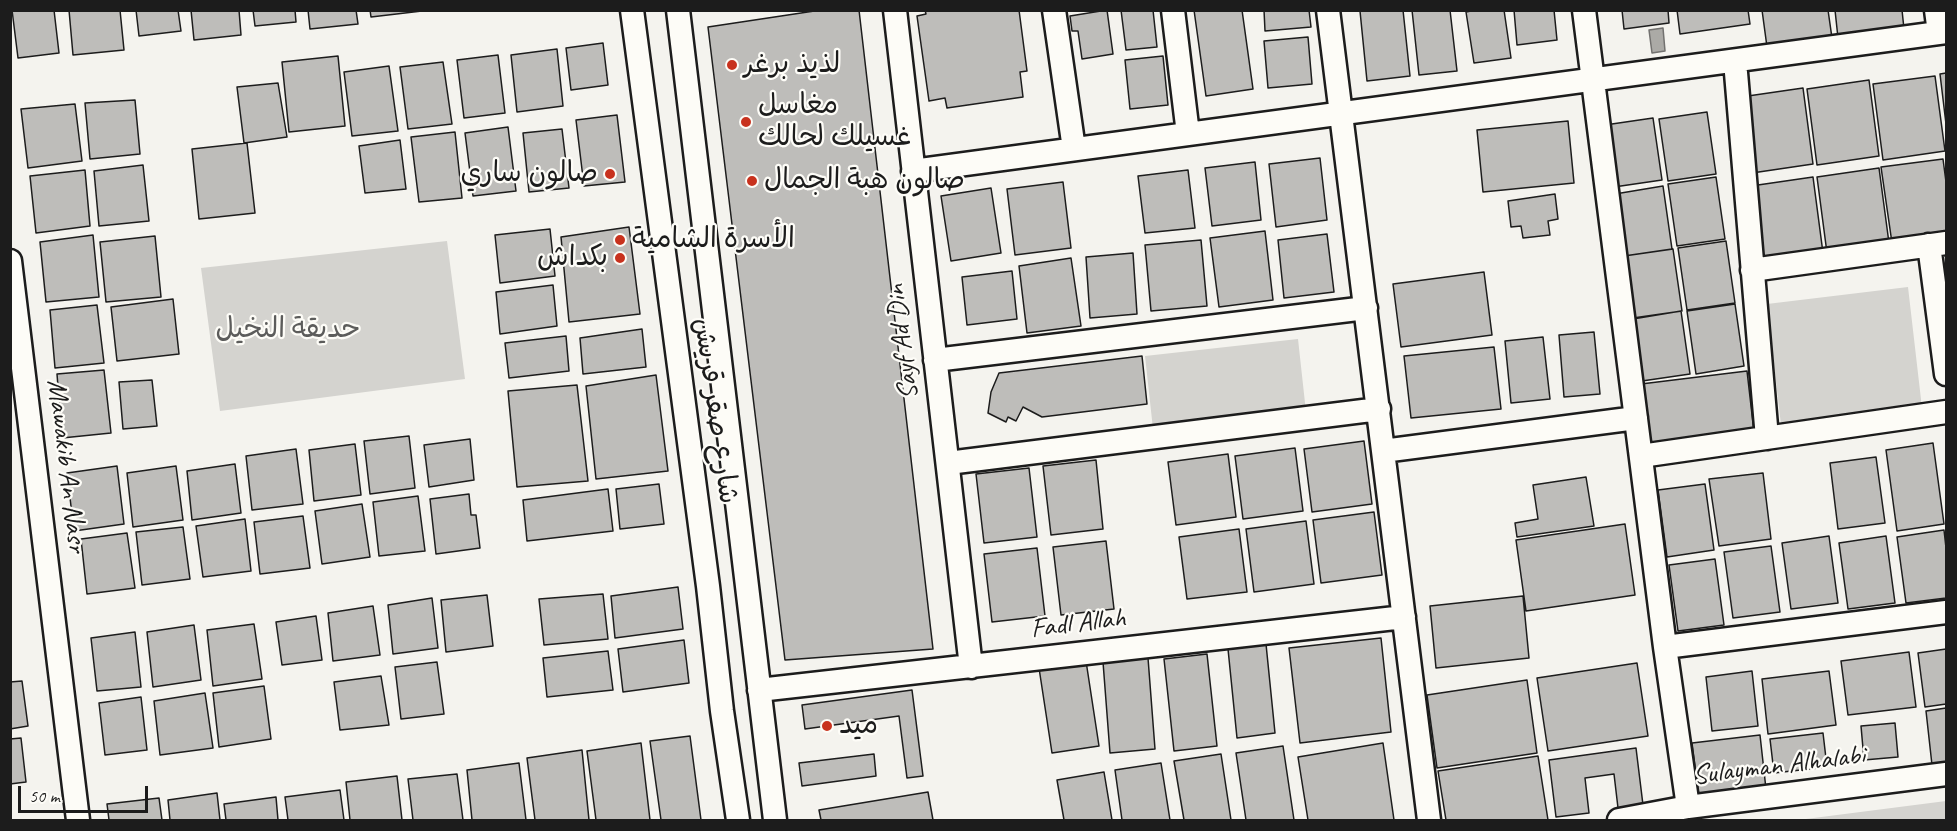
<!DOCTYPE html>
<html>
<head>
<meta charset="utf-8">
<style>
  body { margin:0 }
  #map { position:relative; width:1957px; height:831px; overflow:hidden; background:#f4f3ee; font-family:Caveat,sans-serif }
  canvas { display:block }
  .frame { position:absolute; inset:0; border:12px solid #1c1c1c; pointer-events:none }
  .scale { position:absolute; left:18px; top:786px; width:130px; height:27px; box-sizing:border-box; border:3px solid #1c1c1c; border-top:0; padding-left:8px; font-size:18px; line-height:21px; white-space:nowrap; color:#1c1c1c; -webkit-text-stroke:4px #fdfcf7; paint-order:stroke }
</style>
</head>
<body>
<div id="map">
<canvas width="1957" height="831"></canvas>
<div class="frame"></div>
<div class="scale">50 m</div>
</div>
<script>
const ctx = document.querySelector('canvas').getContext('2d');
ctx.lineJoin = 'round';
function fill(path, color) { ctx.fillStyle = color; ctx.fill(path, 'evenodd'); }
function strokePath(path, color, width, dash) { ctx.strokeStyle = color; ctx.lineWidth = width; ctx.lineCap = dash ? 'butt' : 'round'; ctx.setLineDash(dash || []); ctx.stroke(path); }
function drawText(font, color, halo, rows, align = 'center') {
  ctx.font = font + ' Caveat,"Playpen Sans Arabic",sans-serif'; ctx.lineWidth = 4.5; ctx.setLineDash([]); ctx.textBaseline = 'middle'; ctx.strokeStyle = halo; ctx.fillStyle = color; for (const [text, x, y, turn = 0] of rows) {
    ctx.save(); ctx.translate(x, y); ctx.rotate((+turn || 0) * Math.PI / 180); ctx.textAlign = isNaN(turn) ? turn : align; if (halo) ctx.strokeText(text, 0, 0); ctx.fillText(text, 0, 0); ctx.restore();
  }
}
fill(new Path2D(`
  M447,241L465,379L220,411L201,268Z
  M1908,287L1922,408L1781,425L1767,304Z
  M1298,339L1306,412L1153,429L1145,356Z
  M1946,801V820H1798Z`), '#d4d3cf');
const water = new Path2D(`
  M1663,28L1665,51L1652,53L1649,30Z`);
fill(water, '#abaaa6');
strokePath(water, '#72716f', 1.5);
const building = new Path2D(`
  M12,10H54L59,53L18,58Z
  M69,10H120L124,50L73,55Z
  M136,10H178L181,31L139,36Z
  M191,10H239L241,35L194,40Z
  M253,10H295L296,22L255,26Z
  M308,10H356L358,24L310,29Z
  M370,10H422V11L371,17Z
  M821,10H859L933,649L785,660L708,27Z
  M925,10H1019L1027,71L1020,72L1023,97L947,108L945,98L929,101L917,16L926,14Z
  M1107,10L1113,54L1082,59L1078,31H1072L1070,16Z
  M1121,10H1153L1157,47L1126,50Z
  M1194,10H1242L1253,89L1206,96Z
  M1264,10H1309L1311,27L1265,31Z
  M1403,10L1410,76L1367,81L1360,11Z
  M1412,10H1450L1457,71L1419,75Z
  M1476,10H1504L1511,58L1474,63L1466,12Z
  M1514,10H1554L1557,40L1517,45Z
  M1622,10H1668L1669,23L1624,29Z
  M1677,10H1748L1750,24L1680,34Z
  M1762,10H1828L1832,38L1767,47Z
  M1835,10H1902L1904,29L1838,38Z
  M1308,37L1312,84L1268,88L1264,41Z
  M603,43L608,85L571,90L566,48Z
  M557,49L563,106L517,112L511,55Z
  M498,55L505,113L464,118L457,60Z
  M338,56L345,126L289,132L282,62Z
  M1163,56L1168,105L1130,109L1125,60Z
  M443,62L452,124L408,129L400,67Z
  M389,66L398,131L352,136L344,72Z
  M1946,73V124L1940,74Z
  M1935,76L1945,151L1883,160L1873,84Z
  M1869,80L1879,156L1817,165L1807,89Z
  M278,83L287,137L244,143L237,87Z
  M1803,88L1813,164L1752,173L1741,97Z
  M135,100L140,154L90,159L85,103Z
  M75,104L82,161L28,168L21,109Z
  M1707,112L1716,174L1668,181L1659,119Z
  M617,115L625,182L584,186L576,120Z
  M1653,118L1662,180L1614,187L1605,125Z
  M1568,121L1574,183L1483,192L1477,130Z
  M508,127L516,191L473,196L465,133Z
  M562,129L569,188L529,192L523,133Z
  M455,132L462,198L419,202L411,137Z
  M400,140L406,189L365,193L359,146Z
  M247,143L255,213L199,219L192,149Z
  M1320,158L1327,220L1276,227L1269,164Z
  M1943,159L1946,182V235L1892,243L1881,167Z
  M1255,162L1261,220L1212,226L1205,168Z
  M143,165L149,221L99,226L94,171Z
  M1879,168L1889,243L1827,253L1817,177Z
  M85,170L90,226L36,233L30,176Z
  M1188,170L1195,228L1145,233L1138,176Z
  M1716,177L1725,239L1677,246L1668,184Z
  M1813,177L1823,253L1761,262L1751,186Z
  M1063,182L1071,248L1015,255L1007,189Z
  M1663,186L1672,249L1624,256L1615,194Z
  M991,188L1001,253L951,261L941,196Z
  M1555,194L1558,219L1548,221L1550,235L1523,238L1521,226L1511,227L1508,201Z
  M629,227L640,314L569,322L561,237Z
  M550,229L555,276L500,283L495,235Z
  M1265,231L1273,300L1219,307L1210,238Z
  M1327,234L1334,292L1284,298L1278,240Z
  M93,235L99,297L46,302L40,242Z
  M155,236L161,297L106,302L100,242Z
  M1201,240L1207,306L1151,311L1145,245Z
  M1726,241L1735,303L1687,310L1678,248Z
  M1673,249L1682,311L1633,318L1624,256Z
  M1133,253L1137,314L1090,318L1086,257Z
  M1071,258L1081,326L1027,333L1019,266Z
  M1012,271L1017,319L967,325L962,277Z
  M1484,272L1492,335L1401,347L1393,284Z
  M553,285L557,326L500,334L496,292Z
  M173,299L179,354L117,361L111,307Z
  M1735,304L1744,366L1696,374L1687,311Z
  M97,305L104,363L55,368L50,310Z
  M1681,311L1690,374L1642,381L1633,319Z
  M642,329L646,367L583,374L580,338Z
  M1594,332L1600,394L1564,397L1559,335Z
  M566,336L569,371L509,378L505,343Z
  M1543,337L1550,399L1511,403L1505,341Z
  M1494,347L1501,409L1411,418L1404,356Z
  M1142,356L1147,404L1042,417L1023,407L1016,421L1008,417L1006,422L988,413L991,392L999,373Z
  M104,370L111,433L62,438L57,374Z
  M1747,371L1754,432L1648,445L1641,384Z
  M656,375L668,471L596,479L586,386Z
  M152,380L157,426L123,429L119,382Z
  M577,385L588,481L517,487L508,391Z
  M409,436L415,488L370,494L364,441Z
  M470,439L474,480L429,487L424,445Z
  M1364,441L1372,504L1312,512L1304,449Z
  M1933,443L1944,524L1897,531L1886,450Z
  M355,444L361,495L314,501L309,450Z
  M1295,448L1303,511L1243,519L1235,456Z
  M296,449L303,504L252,510L246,456Z
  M1228,454L1236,517L1176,525L1168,462Z
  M1876,457L1885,523L1838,529L1830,463Z
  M1096,460L1103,529L1051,535L1043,466Z
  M235,464L241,513L192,520L187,471Z
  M117,466L124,524L74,531L67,473Z
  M176,466L183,520L133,527L127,473Z
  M1029,468L1037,537L984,543L976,474Z
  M1763,473L1771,539L1719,546L1709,479Z
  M1586,477L1594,526L1517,537L1515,523L1538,519L1533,485Z
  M659,484L664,524L620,529L616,489Z
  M1705,484L1714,550L1667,557L1658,490Z
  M608,489L613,531L527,541L523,500Z
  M469,494L471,515H476L480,548L436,554L430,499Z
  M418,496L425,551L379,556L373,502Z
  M362,504L370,557L322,564L315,511Z
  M1374,512L1382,575L1321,583L1313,520Z
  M303,516L310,568L260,574L254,522Z
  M245,519L251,571L203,577L196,526Z
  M1306,521L1314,584L1254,592L1246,529Z
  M1625,524L1635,595L1526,611L1516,540Z
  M183,527L190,579L142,585L136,532Z
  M1239,529L1247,592L1187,599L1179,537Z
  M1944,530L1946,548V598L1906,603L1897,537Z
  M127,533L135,588L87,594L81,539Z
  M1829,536L1838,603L1791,609L1782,543Z
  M1886,536L1895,603L1848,609L1839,543Z
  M1106,541L1114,609L1061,615L1053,547Z
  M1771,546L1780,612L1733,618L1724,552Z
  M1037,548L1045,616L992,622L984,554Z
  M1715,559L1724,625L1678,631L1669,565Z
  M678,587L683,629L615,638L611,596Z
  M603,594L608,639L544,645L539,599Z
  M487,595L493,646L446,652L441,600Z
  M1523,596L1529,658L1436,668L1430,606Z
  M432,598L438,648L393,654L388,605Z
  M373,606L380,655L333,661L328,613Z
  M316,616L322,660L282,665L276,622Z
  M254,624L262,679L213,686L207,630Z
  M194,625L201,680L153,687L147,632Z
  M135,632L141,687L97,691L91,638Z
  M1381,638L1391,732L1300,743L1289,648Z
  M684,640L689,683L623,692L618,649Z
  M1266,644L1275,733L1237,738L1228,649Z
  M1946,649V704L1925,707L1918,653Z
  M608,651L613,690L547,697L543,658Z
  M1909,652L1916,707L1848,715L1841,661Z
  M1207,654L1217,746L1174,751L1164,659Z
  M1148,658L1155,749L1110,753L1103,662Z
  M1086,661L1099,746L1052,753L1039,668Z
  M437,662L444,714L401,719L395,667Z
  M1637,663L1648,736L1548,751L1537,678Z
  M1752,671L1758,726L1712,731L1706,677Z
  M1829,671L1836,725L1768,734L1762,679Z
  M381,676L389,725L340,730L334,682Z
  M1527,680L1537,753L1437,768L1427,695Z
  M22,681L28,726L10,729V682Z
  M264,686L271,739L219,747L213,693Z
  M912,690L923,776L907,778L899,716L805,729L802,705Z
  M205,693L213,748L160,755L154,701Z
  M141,697L147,750L105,755L99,703Z
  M1946,708V764L1932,765L1926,711Z
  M1895,723L1898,757L1864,760L1861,726Z
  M1823,733L1827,767L1774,773L1770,739Z
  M1760,735L1766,789L1699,798L1692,743Z
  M690,736L701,820H661L650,741Z
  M21,738L26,782L10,784V739Z
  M641,743L650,820H596L587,751Z
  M1383,743L1394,820H1308L1298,757Z
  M1283,746L1294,820H1246L1236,753Z
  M1636,748L1643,805L1618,808L1614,774L1585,778L1589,813L1556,817L1549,760Z
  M582,750L589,820H535L527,758Z
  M874,754L876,776L802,786L799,763Z
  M1221,754L1231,820H1184L1174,761Z
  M1538,756L1548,820H1446L1438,771Z
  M519,763L526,820H472L467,770Z
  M1161,763L1170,820H1122L1115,770Z
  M1104,772L1112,820H1064L1057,780Z
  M457,774L463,820H413L408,779Z
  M397,776L402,820H350L346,782Z
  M340,790L344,820H288L285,797Z
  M928,792L933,820H821L819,810Z
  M217,793L220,820H170L168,800Z
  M276,797L278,820H226L224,804Z
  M159,798L162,820H109L107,804Z`);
fill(building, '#bebdba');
strokePath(building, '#1c1c1c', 1.5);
const minor = new Path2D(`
  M632,10L708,586L722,711L738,820
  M678,10L775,820
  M895,10L971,667
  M1054,10L1074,149
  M1173,10L1188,134
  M1328,10L1429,820
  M1584,10L1665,647L1688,807
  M1936,10L1939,33
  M1735,61L1767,438
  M913,171L1946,32
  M1929,245L1946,374
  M10,261L78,820
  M1752,270L1946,243
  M935,360L1366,308
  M1383,451L1636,418
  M1641,456L1946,412
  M948,463L1379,409
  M1665,647L1946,612
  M759,690L1404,617
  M1619,820L1688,807L1946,774`);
strokePath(minor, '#1c1c1c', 27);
strokePath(minor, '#fdfcf7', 22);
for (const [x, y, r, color] of [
  [732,65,6,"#c8321e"],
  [746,122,6,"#c8321e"],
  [610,174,6,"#c8321e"],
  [752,181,6,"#c8321e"],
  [620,240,6,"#c8321e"],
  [620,258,6,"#c8321e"],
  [827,726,6,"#c8321e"]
]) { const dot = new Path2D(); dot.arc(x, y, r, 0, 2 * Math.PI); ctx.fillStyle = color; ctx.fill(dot); strokePath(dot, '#fdfcf7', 2); }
drawText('28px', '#1c1c1c', '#fdfcf7', [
  ["لذيذ برغر",744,65],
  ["مغاسل",758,106],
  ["غسيلك لحالك",758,138],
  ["صالون ساري",598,174,"right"],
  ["صالون هبة الجمال",764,181],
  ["الأسرة الشامية",632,240],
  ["بكداش",608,258,"right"],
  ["ميد",839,726]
], 'left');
drawText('28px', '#5c5c5b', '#fdfcf7', [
  ["حديقة النخيل",288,330]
]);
drawText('28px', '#1c1c1c', '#fdfcf7', [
  ["Sayf Ad Din",903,342,-97],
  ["شارع صقر قريش",715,411,82],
  ["Mawakib An Nasr",66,466,83],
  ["Fadl Allah",1078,624,-7],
  ["Sulayman Alhalabi",1779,766,-7]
]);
</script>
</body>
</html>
